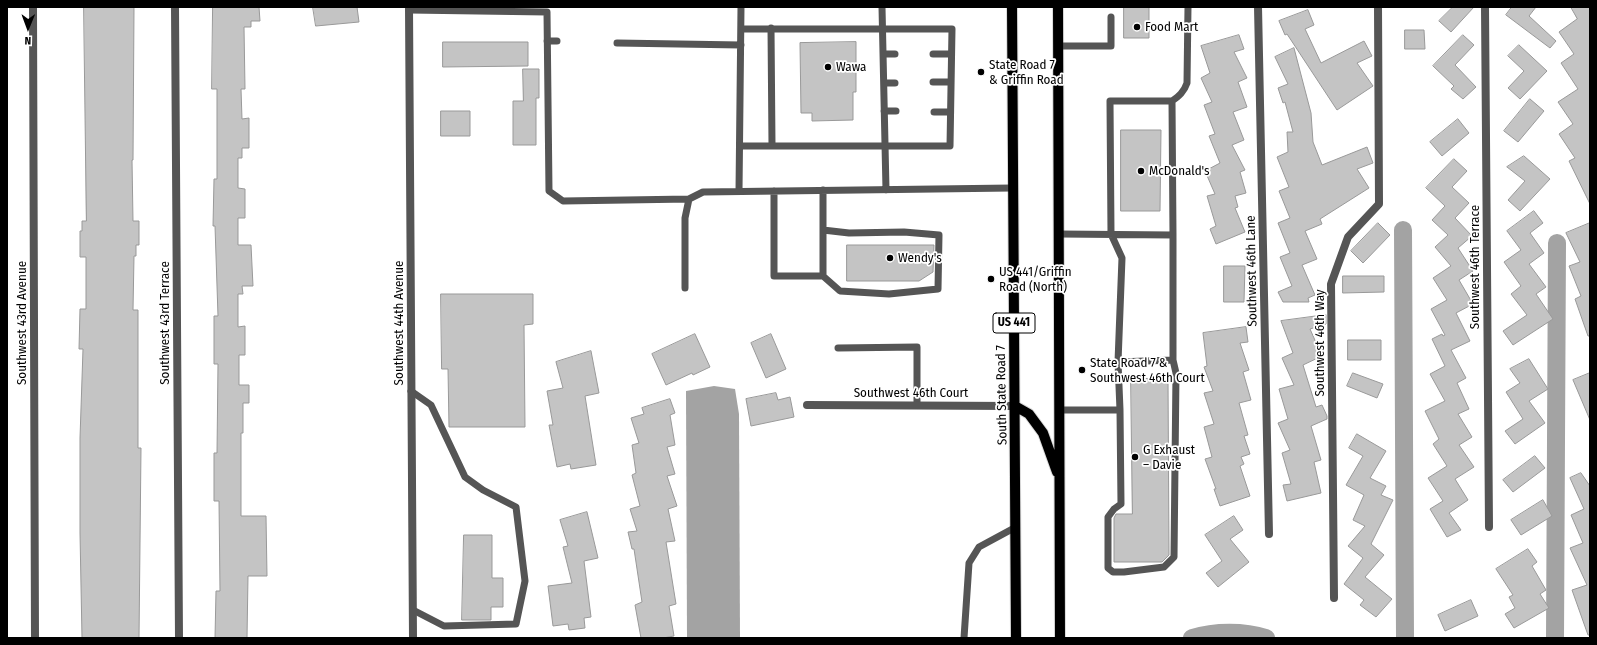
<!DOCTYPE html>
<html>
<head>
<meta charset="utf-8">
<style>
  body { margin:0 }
  #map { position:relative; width:1597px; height:645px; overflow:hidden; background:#fff; font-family:"Fira Sans Condensed",sans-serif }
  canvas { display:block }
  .frame { position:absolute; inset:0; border:8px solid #000; pointer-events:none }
  .north { position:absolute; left:8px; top:8px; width:40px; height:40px; -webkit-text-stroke:3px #fff; paint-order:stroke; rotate:181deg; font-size:11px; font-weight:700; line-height:16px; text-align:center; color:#000 }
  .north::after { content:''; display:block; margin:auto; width:14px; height:18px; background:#000; clip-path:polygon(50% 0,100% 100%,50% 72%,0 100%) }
</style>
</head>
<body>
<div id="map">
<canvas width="1597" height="645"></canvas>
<div class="frame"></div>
<div class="north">N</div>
</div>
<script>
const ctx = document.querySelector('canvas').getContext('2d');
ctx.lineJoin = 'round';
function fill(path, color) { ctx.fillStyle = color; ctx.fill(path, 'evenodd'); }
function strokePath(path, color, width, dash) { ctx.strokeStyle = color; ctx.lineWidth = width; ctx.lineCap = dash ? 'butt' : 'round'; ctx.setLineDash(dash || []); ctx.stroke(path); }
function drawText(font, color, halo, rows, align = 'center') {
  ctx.font = font + ' "Fira Sans Condensed",sans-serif'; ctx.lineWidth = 3.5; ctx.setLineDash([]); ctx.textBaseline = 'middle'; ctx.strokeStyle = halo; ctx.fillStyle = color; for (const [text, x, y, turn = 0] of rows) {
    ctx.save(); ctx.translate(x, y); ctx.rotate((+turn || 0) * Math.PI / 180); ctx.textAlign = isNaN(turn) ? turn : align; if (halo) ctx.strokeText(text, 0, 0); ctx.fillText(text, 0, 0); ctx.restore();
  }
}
fill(new Path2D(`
  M714,386L735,389L739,414L740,638H687L686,391Z`), '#a3a3a3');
strokePath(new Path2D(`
  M1403,230L1405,638
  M1192,638C1215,631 1244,631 1266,638
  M1555,638L1557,243`), '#a3a3a3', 18);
const building = new Path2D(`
  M84,7H134L133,160H132L133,221H139V245H136V256H134L133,310H138V448H141L139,638H82L80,533V438L83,349H79L80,309H86V257H80V231H82V221H86Z
  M213,7H259L260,21H251V27H244L245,89H241L242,119L249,118V148H242V158H238V188L245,189V218H238V245H251L253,286H242L243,294H238V327L245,326V355H239V385H249V403H243V433H241V516H266L267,576H248L247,638H215L216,591H220L219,501H214V453H217L218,364H214V316H218L215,226H213L214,179H217V89H212Z
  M313,7H357L359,22L316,26Z
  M1124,7H1149V38H1124Z
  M1453,7H1474L1451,32L1439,21Z
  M1512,7H1536L1529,16L1556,41L1550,48L1506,15Z
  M1571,7H1590V204L1569,161L1575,158L1559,134L1573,124L1558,102L1578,89L1561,63L1574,54L1559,32L1577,19Z
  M1308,10L1314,25L1305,29L1321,63L1364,41L1372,56L1357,63L1373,86L1337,110L1287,34L1285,35L1279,21Z
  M1405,30H1424L1425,49H1405Z
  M1239,35L1244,49L1234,52L1247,78L1238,82L1247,107L1233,112L1244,140L1232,145L1245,170L1240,172L1246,193L1235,196L1238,207L1235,208L1245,232L1216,244L1210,229L1216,226L1207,196L1215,194L1205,171L1220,163L1209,136L1215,134L1204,105L1212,102L1201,78L1210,73L1201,46Z
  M1463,35L1474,45L1455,65L1476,87L1463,99L1451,89L1454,86L1433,66Z
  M443,42H528V66L443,67Z
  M856,42V92H853V120L812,121V113H801L800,43Z
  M1519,45L1547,71L1520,99L1508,88L1524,71L1508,56Z
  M1294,48L1311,113L1313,142L1322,165L1367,147L1373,163L1357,169L1369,188L1320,219L1322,224L1305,231L1317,259L1302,265L1315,295L1308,298L1309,302H1283L1278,292L1292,286L1280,257L1290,253L1278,223L1290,218L1279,191L1289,187L1277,157L1288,152L1287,132H1293L1285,102L1283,103L1278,88L1288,84L1275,57Z
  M523,69H539V98H536V145H513V101H523Z
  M1530,99L1544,111L1518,142L1504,131Z
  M441,111H470V136H441Z
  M1458,119L1469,133L1442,156L1430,142Z
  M1121,130H1161L1160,211H1121Z
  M1524,156L1550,179L1520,211L1508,200L1525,181L1507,167Z
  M1454,159L1467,171L1452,187L1469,203L1455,218L1472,236L1458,248L1473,271L1459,280L1473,304L1456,313L1470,341L1451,350L1466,378L1457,383L1469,409L1458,414L1472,437L1459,445L1474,467L1455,479L1468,500L1449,513L1461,530L1447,537L1430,509L1443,501L1428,478L1447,466L1433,444L1439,439L1425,411L1445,401L1430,374L1445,366L1432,339L1442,334L1443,336L1445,335L1431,309L1447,300L1433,278L1451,266L1435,247L1448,235L1432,220L1445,206L1426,188Z
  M1534,211L1543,223L1530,233L1544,253L1529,264L1546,287L1536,294L1553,319L1513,345L1503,331L1527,315L1511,294L1521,286L1504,262L1521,250L1507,231Z
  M1378,223L1390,235L1363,263L1351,251Z
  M1590,223V336H1588L1575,299L1581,296L1569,266L1580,262L1566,233Z
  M847,245H934L933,272L919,281H847Z
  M1224,266H1245L1244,302H1224Z
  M1343,276H1384V292L1343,293Z
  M441,294H533V324L524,325L525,427H449L448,369H442Z
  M1326,315V324L1310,329L1322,356L1303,365L1316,407L1322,405L1327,416V419L1311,426L1321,460L1314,462L1321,493L1287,501L1283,485L1291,484L1282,453L1290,450L1278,423L1288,419L1279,389L1294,385L1282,358L1293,353L1281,321Z
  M1246,327L1248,342L1240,343L1249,370L1243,372L1251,400L1239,403L1248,435L1244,436L1250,454L1241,457L1244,464L1240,466L1250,496L1220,506L1214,489H1216L1205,459L1212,457L1204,427L1214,424L1204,393L1213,391L1204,367L1207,366L1203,333Z
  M695,334L710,367L693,375L692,373L666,385L652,354Z
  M771,334L786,369L766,378L751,343Z
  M1348,340H1381V360H1348Z
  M591,351L599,393L585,396L596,465L571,469L570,464L557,467L549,425H553L547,391L563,388L556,362Z
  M1529,359L1548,389L1529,401L1545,423L1515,444L1505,431L1523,419L1506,392L1520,383L1510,369Z
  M1353,373L1383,384L1377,398L1347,386Z
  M1590,373V420L1573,380Z
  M1131,378L1168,379L1169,555L1162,562H1114V518L1116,514H1132Z
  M776,393L778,400L790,397L794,417L751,426L746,399Z
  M670,399L675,413L670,415L675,445L667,447L675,474L667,476L677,506L668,509L675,541L666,542L676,604L669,606L674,636L663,638H641L635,605L642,602L634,549H632L628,532L637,531L630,509L640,506L632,475L636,473L632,445L639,443L631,418L644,414L642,408Z
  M1357,434L1386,451L1370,478L1386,486L1381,495L1393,500L1371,544L1384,555L1365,577L1392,599L1376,617L1360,605L1364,600L1344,584L1363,558L1348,546L1365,526L1353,520L1364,495L1346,485L1363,456L1349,448Z
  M1535,456L1545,468L1513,492L1503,480Z
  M1581,473L1590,486V635H1588L1572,590L1587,585L1570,548L1583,543L1571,515L1584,509L1570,478Z
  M1543,500L1552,516L1521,535L1511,520Z
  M587,512L598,558L584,561L591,617L584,618L585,628L569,630L568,624L553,626L548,586L572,583L563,547L568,546L560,520Z
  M1234,516L1243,530L1230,539L1249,562L1218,587L1206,573L1222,561L1205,535Z
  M464,535H492V578H503V607H491V620H462Z
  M1528,549L1537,562L1532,566L1546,590L1540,594L1549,608L1514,628L1505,614L1515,608L1509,597L1513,595L1496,569Z
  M1471,600L1478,616L1445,631L1438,615Z`);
fill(building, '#c4c4c4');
strokePath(building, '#999', 1);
const primary = new Path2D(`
  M1012,7L1016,638
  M1058,7L1060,638
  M1015,406L1029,414L1043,433L1057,472`);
strokePath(primary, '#dbdbdb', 12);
strokePath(new Path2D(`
  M882,7L886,190
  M409,10L547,12L549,191L563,201L689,199
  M771,28L772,145
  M547,41H557
  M617,43L741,45
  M1058,46H1111V17
  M883,54H895
  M933,54H951
  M933,82H951
  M884,83H895
  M1110,101H1172L1173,235V360L1118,362L1122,258L1111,234Z
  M1172,101C1179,96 1184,92 1187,83L1188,7
  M884,111H896
  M934,112H950
  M740,146H950L952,29H741
  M739,191L741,7
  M774,191V276H823V190
  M1059,234L1173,235
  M823,276L840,291L889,294L938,289L939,235L904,232L849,233L823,230
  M685,288V218L689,199L703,192L1012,188
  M838,348L917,347V405
  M411,391L431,405L465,477L483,490L516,507L525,581L516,624L444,626L413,610
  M1060,410H1120L1118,362
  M1120,410L1121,504L1114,509L1108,517V568L1113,572H1124L1164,567L1174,557L1176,373L1173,360
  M964,638L969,563L979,547L1016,527`), '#555', 7);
strokePath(new Path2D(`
  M33,7L35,638
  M175,7L179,638
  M409,7L413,638
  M1258,7L1269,534
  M1485,7L1489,527
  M807,405L1015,406
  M1334,598L1331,284L1348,237L1379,204L1378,7`), '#555', 8);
strokePath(primary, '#000', 10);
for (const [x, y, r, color] of [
  [1137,27,4,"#000"],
  [828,67,4,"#000"],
  [981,72,4,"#000"],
  [1141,171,4,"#000"],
  [890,258,4,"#000"],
  [991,279,4,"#000"],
  [1082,370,4,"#000"],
  [1135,457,4,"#000"]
]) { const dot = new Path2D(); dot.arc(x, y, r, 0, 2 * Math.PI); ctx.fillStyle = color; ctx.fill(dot); strokePath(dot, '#fff', 1.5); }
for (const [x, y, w] of [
  [1014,323,42]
]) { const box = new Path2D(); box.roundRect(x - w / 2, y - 10, w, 20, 3); ctx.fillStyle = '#fff'; ctx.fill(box); strokePath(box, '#000', 1); }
drawText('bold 12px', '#000', null, [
  ["US 441",1014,323]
]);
drawText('13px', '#000', '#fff', [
  ["Food Mart",1145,27],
  ["State Road 7",989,65],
  ["& Griffin Road",989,80],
  ["Wawa",836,67],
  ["McDonald's",1149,171],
  ["Wendy's",898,258],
  ["US 441/Griffin",999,272],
  ["Road (North)",999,287],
  ["State Road 7 &",1090,363],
  ["Southwest 46th Court",1090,378],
  ["G Exhaust",1143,450],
  ["– Davie",1143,465]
], 'left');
drawText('13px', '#000', '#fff', [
  ["Southwest 46th Terrace",1475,267,-90],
  ["Southwest 46th Lane",1252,271,-91],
  ["Southwest 43rd Avenue",22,323,-90],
  ["Southwest 43rd Terrace",165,323,-90],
  ["Southwest 44th Avenue",399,323,-90],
  ["Southwest 46th Way",1320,343,-90],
  ["Southwest 46th Court",911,393],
  ["South State Road 7",1002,395,-91]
]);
</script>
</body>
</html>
